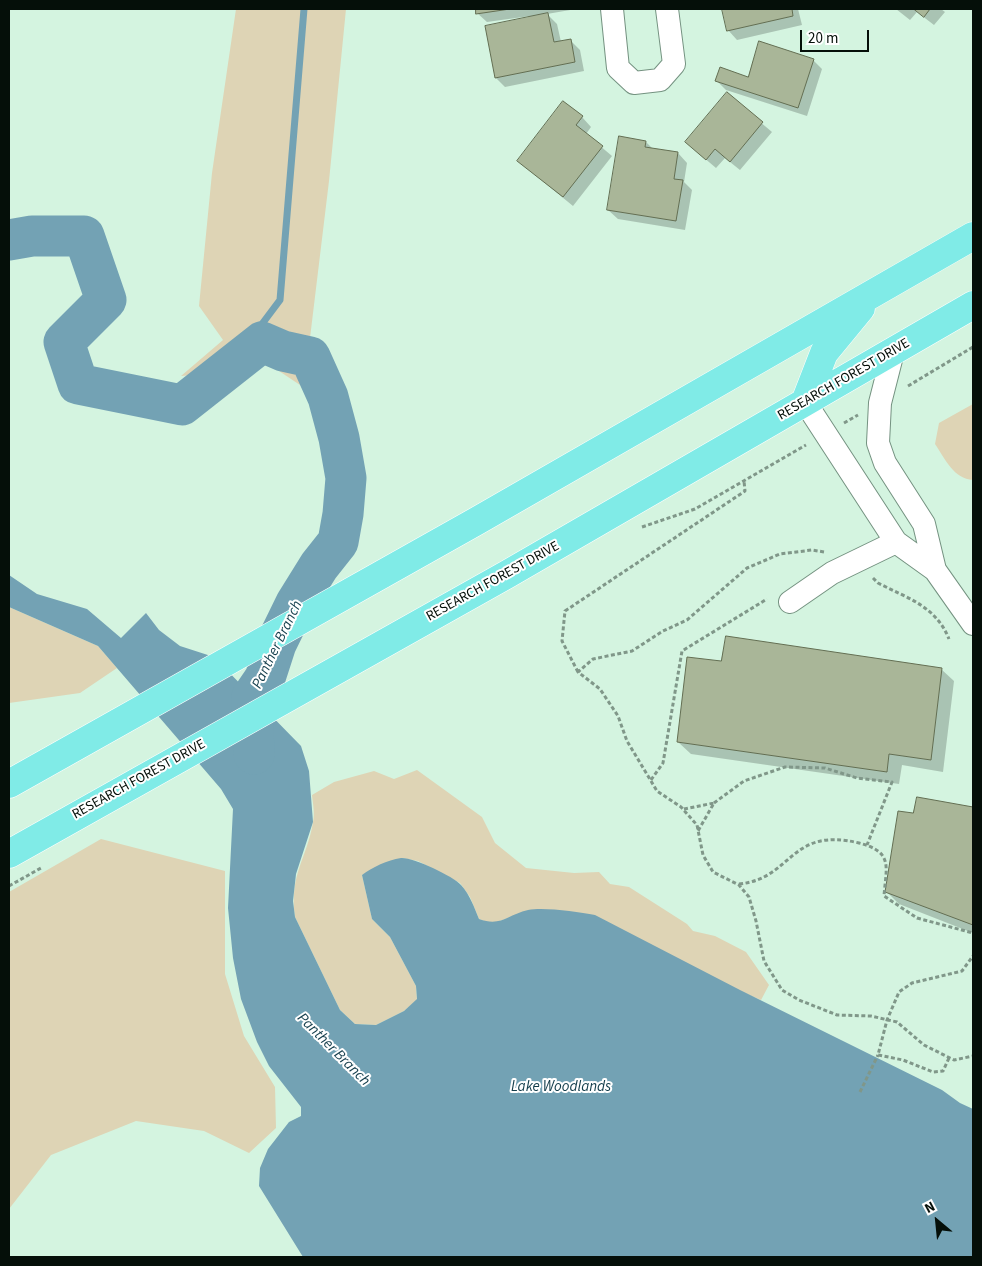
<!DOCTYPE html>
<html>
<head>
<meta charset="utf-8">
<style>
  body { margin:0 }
  #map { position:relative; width:982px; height:1266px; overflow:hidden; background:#d4f4e0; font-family:"Source Sans 3",sans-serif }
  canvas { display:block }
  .frame { position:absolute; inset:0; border:10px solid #050f09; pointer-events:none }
  .north { position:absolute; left:912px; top:1196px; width:50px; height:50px; -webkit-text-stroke:4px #fff; paint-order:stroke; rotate:332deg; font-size:14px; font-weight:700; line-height:20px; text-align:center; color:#050f09 }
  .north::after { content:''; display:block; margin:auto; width:18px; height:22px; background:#050f09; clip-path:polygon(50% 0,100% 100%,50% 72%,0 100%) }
  .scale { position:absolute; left:800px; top:30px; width:69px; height:22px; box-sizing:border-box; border:2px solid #050f09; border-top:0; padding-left:6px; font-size:15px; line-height:18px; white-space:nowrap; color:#050f09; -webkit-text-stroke:4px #fff; paint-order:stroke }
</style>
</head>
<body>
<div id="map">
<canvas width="982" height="1266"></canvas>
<div class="frame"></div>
<div class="north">N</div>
<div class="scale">20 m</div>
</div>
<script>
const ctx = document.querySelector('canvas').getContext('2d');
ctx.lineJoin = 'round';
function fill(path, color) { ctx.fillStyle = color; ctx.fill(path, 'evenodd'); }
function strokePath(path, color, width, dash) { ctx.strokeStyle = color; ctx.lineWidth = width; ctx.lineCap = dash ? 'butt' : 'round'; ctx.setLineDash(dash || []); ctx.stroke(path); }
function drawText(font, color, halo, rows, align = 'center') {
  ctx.font = font + ' "Source Sans 3",sans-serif'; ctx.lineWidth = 4; ctx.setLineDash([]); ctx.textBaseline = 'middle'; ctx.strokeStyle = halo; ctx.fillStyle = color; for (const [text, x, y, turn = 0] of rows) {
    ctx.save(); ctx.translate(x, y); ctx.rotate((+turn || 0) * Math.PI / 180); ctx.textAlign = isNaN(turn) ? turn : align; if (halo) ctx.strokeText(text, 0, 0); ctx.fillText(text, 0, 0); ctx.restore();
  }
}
fill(new Path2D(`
  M236,9H346L329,181L310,338L329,390L318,397L261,359L208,392L205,374L181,376L223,340L199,306L212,173Z
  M973,404V480C954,479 945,459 935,444L939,423Z
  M9,607L98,646L117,668L80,693L9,703Z
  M417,770L482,817L495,843L526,868L574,873L599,872L610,884L629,887L687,924L693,931L715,936L746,952L769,985L761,1000L548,911L529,910L492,924L479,919L470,897L460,883L418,861L402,858L362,875L372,919L390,937L416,986L417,1000L404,1011L376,1025L355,1024L340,1010L295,917C289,874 307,859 313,822C315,814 313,804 312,795L334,782L374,771L394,779Z
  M101,839L225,871V974L244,1036L275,1087L276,1128L249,1153L204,1131L136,1121L51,1155L9,1209V892Z`), '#ded4b5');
fill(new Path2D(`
  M9,575L37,594L87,609L121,638L146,613L159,630L180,646L214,657L301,746L309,771L313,822L296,874L293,901L295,917L340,1010L355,1024L376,1025L404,1011L417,999L416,986L390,937L372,919L362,875C373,867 387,860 401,858C413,857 453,876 461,885C470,895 474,907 479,919C501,927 507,915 528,910C545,907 577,912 595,915L740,990L942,1090L960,1103L973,1109V1257H303L259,1186L260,1168L268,1149L289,1122L301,1116V1107L269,1066L257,1042L241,999L233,958L228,908L233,809L221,789L98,646L9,607Z`), '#73a2b4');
fill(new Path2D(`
  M477,9H576L547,14L557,24L561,42L571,41L580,50L584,71L505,87L496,78L530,16L487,22L477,13Z
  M723,9H798L802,25L737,40L728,30Z
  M896,9H941L945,12L934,25L917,12L910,20Z
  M813,60L822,69L807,116L726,90L716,80L748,78Z
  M727,94L772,132L740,170L725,158L716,168L696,151Z
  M582,117L591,127L586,134L612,156L573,206L518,161Z
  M646,142L653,149L678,153L687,163L684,182L692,190L685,230L618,219L608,210Z
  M722,662L941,669L954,681L943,772L902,765L899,784L691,754L678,742Z
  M918,798L973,808V933L899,904L886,891Z`), '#0003');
strokePath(new Path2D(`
  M262,342V324L280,300L304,9`), '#73a2b4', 7);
strokePath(new Path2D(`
  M9,240L32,236H84L106,300L64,342L78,384L182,405L262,342L283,351L310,357L328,397L339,438L346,478L343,514L338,542L319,566L296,603L276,644L265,678L252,697L254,754`), '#73a2b4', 41);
const building = new Path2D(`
  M476,9H510L476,14Z
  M722,9H792L793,16L727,31Z
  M914,9H930L924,17Z
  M548,13L554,42L571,39L575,62L495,78L485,26Z
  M759,41L814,59L798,108L715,81L720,67L748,77Z
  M727,92L763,122L730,162L715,149L706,160L685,142Z
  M563,101L583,116L576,125L603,146L563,197L517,161Z
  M619,136L646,141L645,147L678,152L674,179L683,180L676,221L607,210Z
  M726,636L942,668L931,760L889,754L887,772L677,742L687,657L721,661Z
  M917,797L973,807V925L885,892L898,811L913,813Z`);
fill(building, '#a9b698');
strokePath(building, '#636e52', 1);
const minor = new Path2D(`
  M612,9L618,68L634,83L660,80L674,64L667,9
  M893,352L880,403L878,443L885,463L924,524L935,570
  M805,402L896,542L935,570L973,624
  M790,602L832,573L896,542`);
const major = new Path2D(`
  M805,402L824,353L861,308
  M9,784L475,522L973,236
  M9,854L506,575L973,305`);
strokePath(minor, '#749280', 24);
strokePath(major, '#fff', 29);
strokePath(new Path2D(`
  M908,386L973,347
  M844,423L858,415
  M642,527L695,509L806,445
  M824,552L812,550L780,554L747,568L687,620L663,631L632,651L593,659L578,672L600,689L618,716L627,741L657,791L681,807L697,825L703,855L713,872L739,885L749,897L756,921L764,961L782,990L799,1000L837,1015L871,1016L897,1022L924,1045L954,1060L973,1056
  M873,578L878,583C907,598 936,606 949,639
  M578,672L562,641L565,611L745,491L744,481
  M651,780L663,763L682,651L767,599
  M714,803L744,781L785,767L825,768L857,778L892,782L867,845
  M684,809L714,803L698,831
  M739,884C793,879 789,826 859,843C894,852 886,867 884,896L917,918L973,933
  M9,886L41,868
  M949,1058L943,1071L933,1072L903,1060L878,1055L887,1020L899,992L912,983L962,971L973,956
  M860,1092L878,1055`), '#809789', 3, [4, 2.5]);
strokePath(minor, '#fff', 22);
strokePath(major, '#80ebe7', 28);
drawText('14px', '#050f09', '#fff', [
  ["RESEARCH FOREST DRIVE",844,380,-30],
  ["RESEARCH FOREST DRIVE",493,582,-29],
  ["RESEARCH FOREST DRIVE",139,780,-29]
]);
drawText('italic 15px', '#133d4b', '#fff', [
  ["Panther Branch",278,645,-64],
  ["Panther Branch",333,1050,45],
  ["Lake Woodlands",561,1088]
]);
</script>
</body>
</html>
